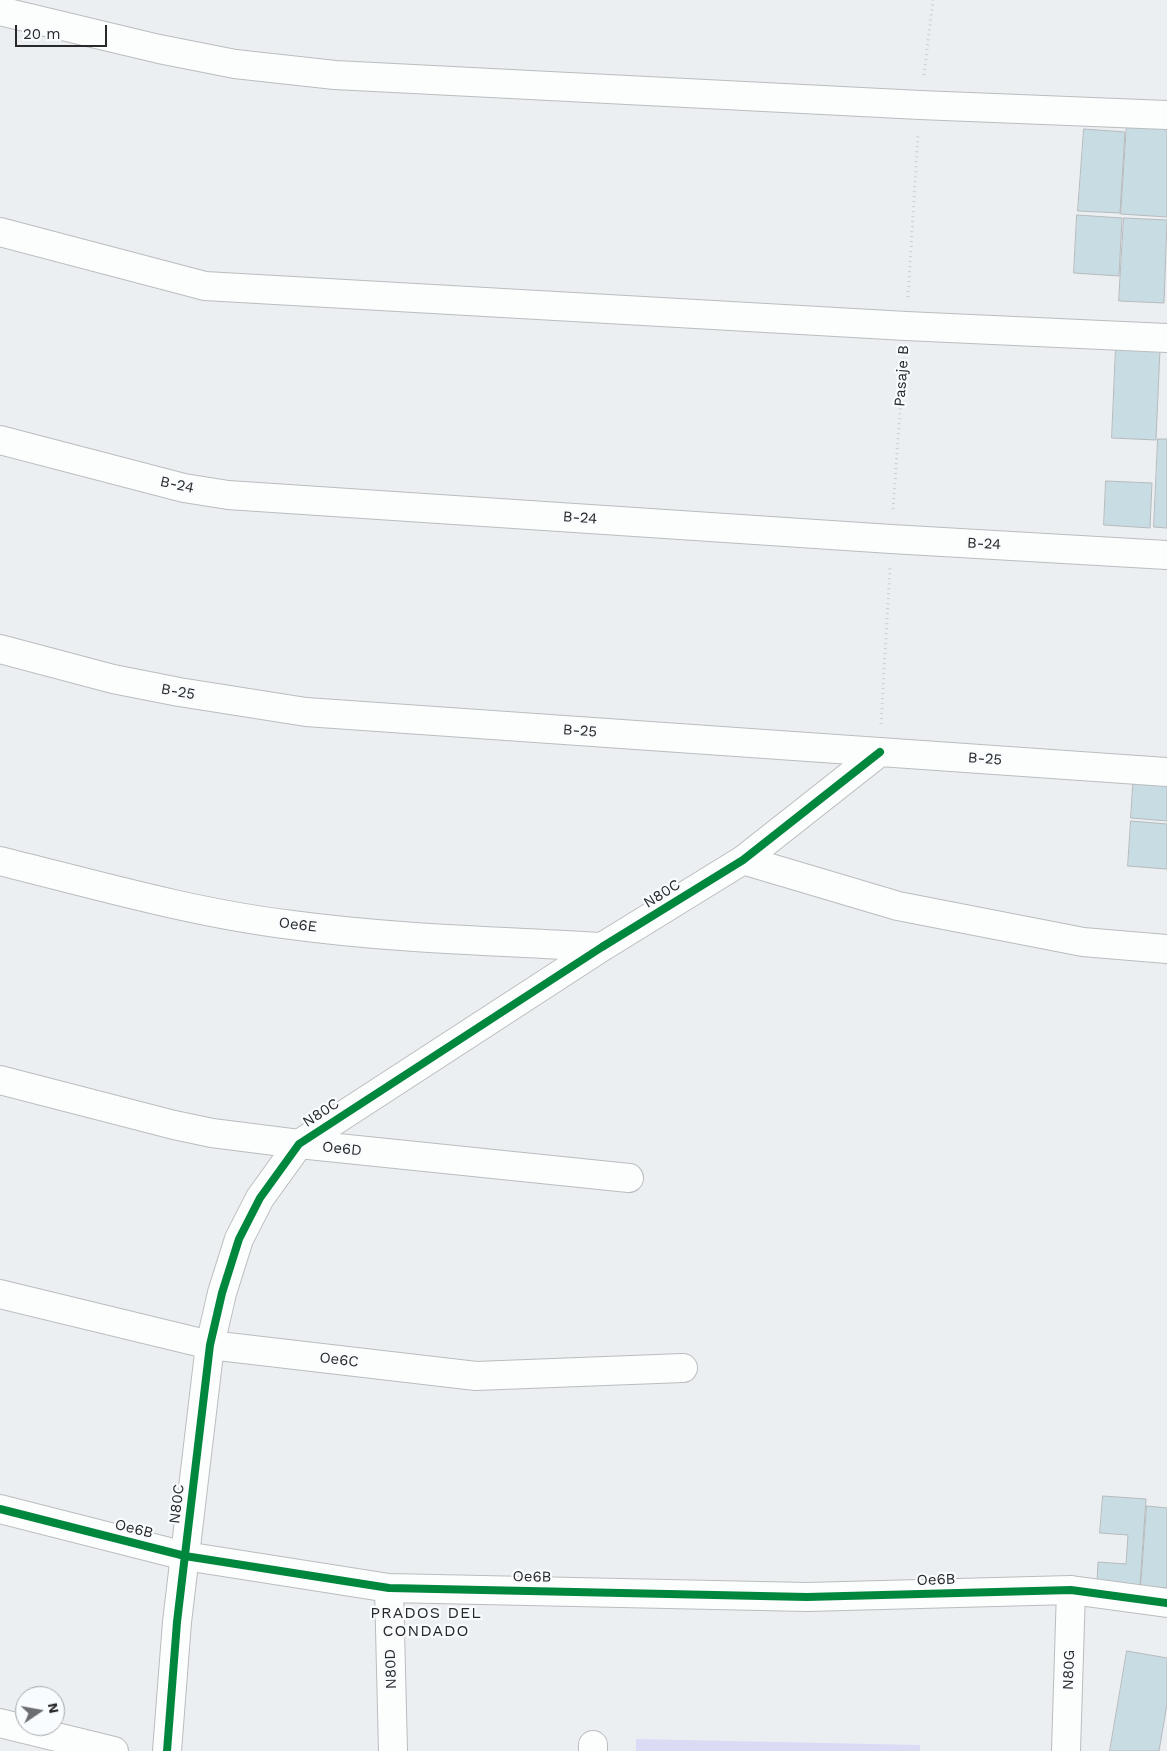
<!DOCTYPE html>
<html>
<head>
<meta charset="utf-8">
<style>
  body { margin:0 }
  #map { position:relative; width:1167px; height:1751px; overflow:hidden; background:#ebeff2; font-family:"Work Sans",sans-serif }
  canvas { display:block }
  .north { position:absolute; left:15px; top:1686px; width:50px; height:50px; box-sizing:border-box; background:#f9fcfe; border:1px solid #a5a8aa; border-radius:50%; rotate:78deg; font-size:14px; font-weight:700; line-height:20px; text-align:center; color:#27292b }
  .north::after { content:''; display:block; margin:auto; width:18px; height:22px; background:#6c6e71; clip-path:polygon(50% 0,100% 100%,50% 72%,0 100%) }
  .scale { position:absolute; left:15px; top:25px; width:92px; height:22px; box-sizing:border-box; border:2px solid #27292b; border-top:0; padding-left:6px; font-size:15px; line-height:18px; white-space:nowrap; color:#27292b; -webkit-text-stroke:4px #f9fcfe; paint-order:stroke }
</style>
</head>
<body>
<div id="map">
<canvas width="1167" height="1751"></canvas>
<div class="north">N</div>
<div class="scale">20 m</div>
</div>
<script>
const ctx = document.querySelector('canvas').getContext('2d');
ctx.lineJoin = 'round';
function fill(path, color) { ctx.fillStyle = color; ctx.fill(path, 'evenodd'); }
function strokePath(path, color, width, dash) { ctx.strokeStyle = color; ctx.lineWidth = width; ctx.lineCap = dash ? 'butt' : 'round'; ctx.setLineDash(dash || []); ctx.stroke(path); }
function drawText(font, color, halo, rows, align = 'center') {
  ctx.font = font + ' "Work Sans",sans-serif'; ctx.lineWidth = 4.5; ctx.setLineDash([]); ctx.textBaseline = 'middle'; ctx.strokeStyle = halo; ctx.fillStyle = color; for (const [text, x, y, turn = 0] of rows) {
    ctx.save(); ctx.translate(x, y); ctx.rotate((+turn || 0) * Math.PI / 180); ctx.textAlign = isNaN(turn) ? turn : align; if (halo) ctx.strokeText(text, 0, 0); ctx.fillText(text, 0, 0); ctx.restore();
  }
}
fill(new Path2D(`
  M636,1739L920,1745V1751H636Z`), '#dadcf6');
const building = new Path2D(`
  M1127,123L1167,126V217L1121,214Z
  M1084,129L1125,132L1120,213L1078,211Z
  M1077,215L1122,218L1119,276L1074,273Z
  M1124,218L1167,220L1164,303L1119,301Z
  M1116,346L1160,349L1156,440L1112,438Z
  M1158,439H1167V528L1154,527Z
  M1106,481L1152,483L1150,528L1104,525Z
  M1134,772L1167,775V821L1131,818Z
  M1131,821L1167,824V869L1128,866Z
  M1103,1496L1146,1499L1140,1586L1097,1583L1098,1562L1126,1564L1128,1535L1100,1533Z
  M1147,1506L1167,1508V1588L1141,1586Z
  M1127,1651L1167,1658V1704L1159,1751H1110Z`);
fill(building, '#c8dce3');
strokePath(building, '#b7babc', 1);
const minor = new Path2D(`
  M0,11L159,49L235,64L335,75L920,105L1167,115
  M0,232L205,286L906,326L1167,338
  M0,440L184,488L228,495L891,539L1167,555
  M0,649L113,679L179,692L306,712L1167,772
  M743,860L898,906L1083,942L1167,949
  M0,861C97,885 193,913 292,925C395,939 499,941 602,947
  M0,1080L174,1125L212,1133L299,1144L629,1178
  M0,1294L210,1345L476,1376L683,1368
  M0,1509L185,1556L389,1588L807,1597L1071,1590L1167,1603
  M389,1588L393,1751
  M0,1723L114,1751
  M593,1745V1751
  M167,1751L177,1622L210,1345L222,1293L239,1239L260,1198L299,1144L602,947L743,860L880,752
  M1066,1751L1071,1590`);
strokePath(minor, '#babdbf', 30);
strokePath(new Path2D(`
  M924,75L933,0
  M908,297L918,134
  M893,509L904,356
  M881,724L890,568`), '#cbcdce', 3, [1, 4]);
strokePath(minor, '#fcfdfd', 28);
strokePath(new Path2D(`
  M0,1509L185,1556L389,1588L807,1597L1071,1590L1167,1603
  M167,1751L177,1622L210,1345L222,1293L239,1239L260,1198L299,1144L602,947L743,860L880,752`), '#00873e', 8);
drawText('15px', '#27292b', '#f9fcfe', [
  ["Pasaje B",902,376,-86],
  ["B-24",177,485,12],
  ["B-24",580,518,4],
  ["B-24",984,544,3],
  ["B-25",178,692,10],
  ["B-25",580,731,4],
  ["B-25",985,759,4],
  ["N80C",662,894,-32],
  ["Oe6E",298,925,7],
  ["N80C",321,1113,-33],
  ["Oe6D",342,1149,6],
  ["Oe6C",339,1360,7],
  ["N80C",177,1504,-83],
  ["Oe6B",134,1529,14],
  ["Oe6B",532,1577,1],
  ["Oe6B",936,1580,-2],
  ["N80D",391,1669,-92],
  ["N80G",1069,1670,-88]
]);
ctx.letterSpacing = '1px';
drawText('16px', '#27292b', '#f9fcfe', [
  ["PRADOS DEL",426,1613],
  ["CONDADO",426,1631]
]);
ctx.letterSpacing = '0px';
</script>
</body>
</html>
